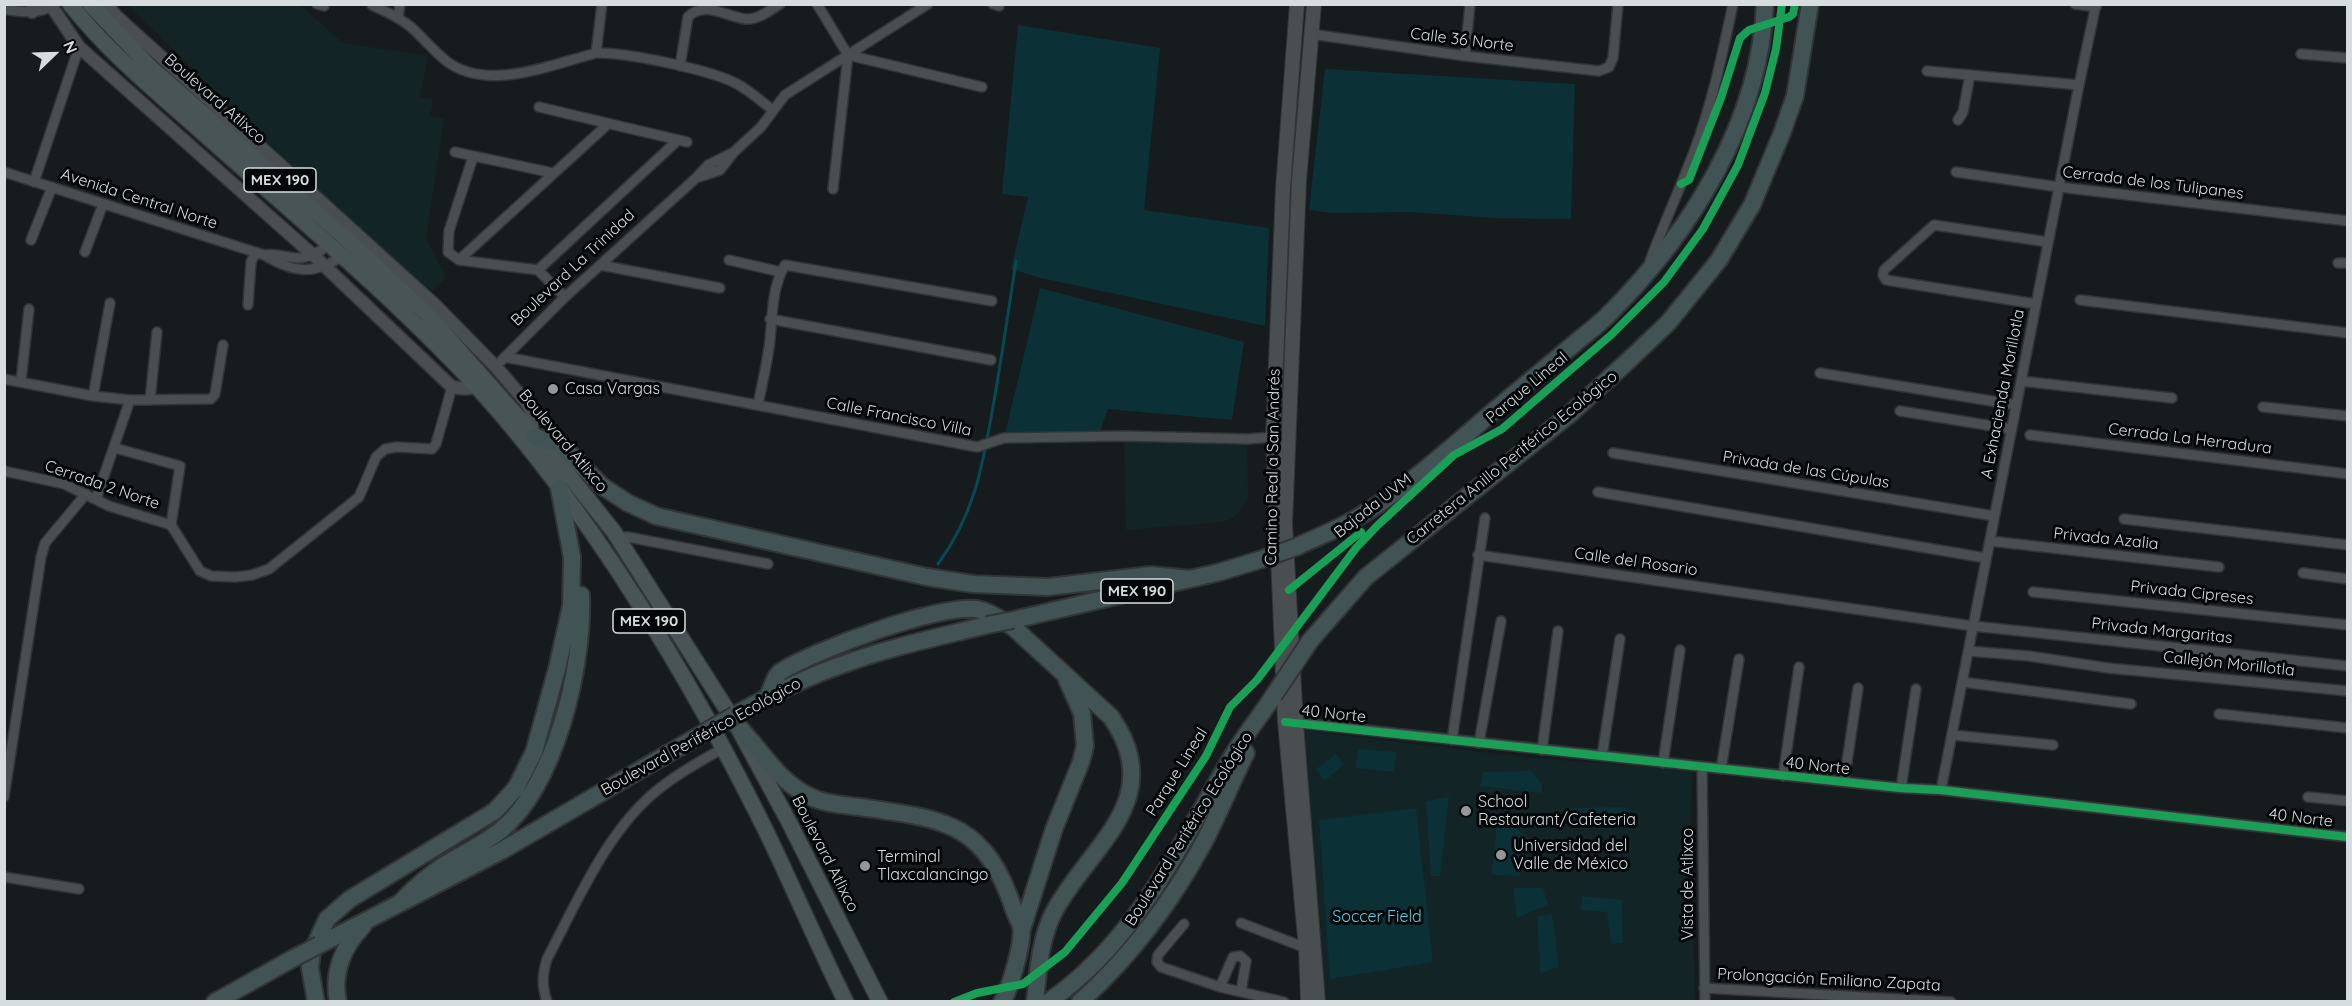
<!DOCTYPE html>
<html>
<head>
<meta charset="utf-8">
<style>
  body { margin:0 }
  #map { position:relative; width:2352px; height:1006px; overflow:hidden; background:#161c1d; font-family:Quicksand,sans-serif }
  canvas { display:block }
  .frame { position:absolute; inset:0; border:6px solid #d6ddde; pointer-events:none }
  .north { position:absolute; left:24px; top:24px; width:60px; height:60px; -webkit-text-stroke:4px #040708; paint-order:stroke; rotate:67deg; font-size:16px; font-weight:700; line-height:24px; text-align:center; color:#d6ddde }
  .north::after { content:''; display:block; margin:auto; width:21px; height:27px; background:#d6ddde; clip-path:polygon(50% 0,100% 100%,50% 72%,0 100%) }
</style>
</head>
<body>
<div id="map">
<canvas width="2352" height="1006"></canvas>
<div class="frame"></div>
<div class="north">N</div>
</div>
<script>
const ctx = document.querySelector('canvas').getContext('2d');
ctx.lineJoin = 'round';
function fill(path, color) { ctx.fillStyle = color; ctx.fill(path, 'evenodd'); }
function strokePath(path, color, width, dash) { ctx.strokeStyle = color; ctx.lineWidth = width; ctx.lineCap = dash ? 'butt' : 'round'; ctx.setLineDash(dash || []); ctx.stroke(path); }
function drawText(font, color, halo, rows, align = 'center') {
  ctx.font = font + ' Quicksand,sans-serif'; ctx.lineWidth = 6; ctx.setLineDash([]); ctx.textBaseline = 'middle'; ctx.strokeStyle = halo; ctx.fillStyle = color; for (const [text, x, y, turn = 0] of rows) {
    ctx.save(); ctx.translate(x, y); ctx.rotate((+turn || 0) * Math.PI / 180); ctx.textAlign = isNaN(turn) ? turn : align; if (halo) ctx.strokeText(text, 0, 0); ctx.fillText(text, 0, 0); ctx.restore();
  }
}
fill(new Path2D(`
  M129,5H300L343,43L428,56L420,97L433,99L430,116L444,119L426,238L446,278L432,291L368,236L257,133Z
  M1124,436L1247,439L1248,496L1243,507L1233,518L1222,522L1126,530Z
  M1302,730L1530,758L1646,766L1692,772L1691,821L1695,1001H1323Z`), '#132427');
fill(new Path2D(`
  M1018,25L1160,48L1144,210L1269,228L1265,326L1041,278L1011,269L1028,197L1002,194Z
  M1325,69L1575,84L1571,219L1494,218L1411,212L1332,213L1309,210Z
  M1040,288L1244,342L1232,420L1108,409L1098,437L1004,438Z
  M1358,749L1396,752L1394,772L1356,768Z
  M1336,754L1344,764L1325,781L1316,769Z
  M1532,771L1542,785V793L1480,786L1483,772Z
  M1449,797L1440,876H1431L1426,801Z
  M1626,807L1631,813V823L1584,827L1570,821L1561,808Z
  M1416,808L1433,962L1330,979L1319,820Z
  M1498,814L1535,843L1522,863L1520,876L1492,875Z
  M1513,888H1543L1548,905L1517,918Z
  M1582,896L1622,900L1623,943L1611,944L1607,912L1581,910Z
  M1552,914L1559,967L1540,973L1537,917Z`), '#0b3035');
strokePath(new Path2D(`
  M938,564C976,512 983,463 994,401C1002,355 1009,308 1016,261`), '#074952', 3);
const minor = new Path2D(`
  M317,4L324,6
  M817,4L848,55
  M993,4L999,6
  M2075,4L2096,7
  M372,5C386,12 400,17 412,28C423,38 433,50 445,60C486,93 550,65 596,53C625,52 713,70 739,85C751,92 762,102 773,110
  M4,9C20,12 41,15 54,4
  M398,18L400,4
  M1311,34L1465,56L1599,71L1609,67L1613,58L1618,4
  M596,53L602,4
  M2301,54L2348,58
  M848,55L982,87
  M1465,56L1470,4
  M680,66L688,17C705,0 726,17 746,19C758,20 770,10 780,4
  M1927,71L2079,85
  M539,107L687,142
  M1958,120L1963,112L1970,75
  M455,152L553,173
  M473,157L449,231L448,252L459,260L538,270L565,297
  M4,172L264,255C294,273 315,276 345,254
  M1956,172L2059,187L2348,221
  M696,178L720,170L734,152L761,127L785,95L928,4
  M34,182L79,47
  M833,189L848,55
  M31,240L52,187
  M85,252L103,204
  M264,255C277,253 284,257 297,258C310,258 322,250 332,243
  M459,260L608,124
  M729,260L781,272
  M1650,261C1661,231 1674,202 1686,172C1709,118 1721,61 1733,4
  M2338,263H2348
  M600,265L720,288
  M538,270L678,140
  M2080,300L2348,333
  M2036,304L1886,280L1883,275L1884,270L1934,225L2048,242
  M248,305L251,262L256,252
  M770,319L991,360
  M505,357L977,447L1004,438L1124,436L1247,439L1273,437L1277,435
  M501,361L565,297L696,178L708,165L734,152
  M1820,373L2016,405
  M4,379L93,396L130,400L211,399L215,394L223,345
  M21,381L29,309
  M2021,381L2172,398
  M93,396L110,303
  M150,400L157,332
  M758,404C762,386 766,367 769,348C773,320 770,291 785,265L992,301
  M2263,407L2348,416
  M1900,411L2011,429
  M2030,435L2348,474
  M115,448L180,466L171,525
  M1613,453L1994,516
  M4,471L64,484L109,506L171,525L200,571L211,576L235,577L252,575L269,569L359,497L376,457L385,449L397,447L432,449L436,444L452,387
  M1598,492L1986,558
  M96,499L130,400
  M2124,519L2348,545
  M617,537H628L768,564
  M1990,541L2219,567
  M1478,555L1973,626L2348,666
  M2303,573L2348,579
  M2033,592L2348,625
  M1968,651L2029,656L2108,668L2348,691
  M1962,682L2131,704
  M2219,714L2348,728
  M1291,722L1901,788L1941,790L2348,837
  M1952,735L2053,745
  M1452,740L1485,518
  M1479,743L1501,621
  M1542,750L1558,631
  M1602,756L1620,639
  M1663,763L1680,650
  M1702,767L1705,1002
  M1721,769L1739,659
  M1783,776L1799,667
  M1844,782L1858,688
  M1901,788L1916,689
  M1941,790L2079,85L2096,4
  M4,797L41,557L45,543L86,494
  M2308,797L2348,801
  M4,877L79,889
  M1241,923L1306,948
  M1184,924L1158,955L1157,962L1161,967L1220,987L1284,1002
  M1220,987L1233,957L1240,956L1246,961L1241,992
  M1704,988L1951,1002
  M547,1002C542,986 542,975 547,959C577,902 608,828 660,788C679,773 700,761 722,749`);
const tertiary = new Path2D(`
  M50,4L79,47L313,255L452,387C464,389 474,390 482,382
  M107,4L116,16L435,305L496,367L526,402L532,414V433
  M32,12L33,4`);
const secondary = new Path2D(`
  M1297,4L1283,188L1273,437L1285,722L1306,948L1308,1002
  M1314,4L1299,181L1285,523L1296,723L1318,1002`);
const primary = new Path2D(`
  M70,4C109,53 157,92 204,134C296,216 393,296 477,387C592,514 691,679 767,833C794,889 818,946 846,1002
  M90,4L151,68L343,236L426,313L564,469L614,532L736,724L789,822L880,1002`);
const trunk = new Path2D(`
  M535,437L560,444L602,486L628,503L656,516L927,577L973,584L1048,587L1151,575L1190,579
  M1296,547C1313,539 1330,532 1346,524C1403,493 1452,446 1501,405C1525,385 1550,364 1574,344C1587,333 1601,323 1612,311C1692,230 1760,121 1765,4
  M1013,620L1220,572L1259,560
  M1310,641L1366,577L1570,414L1629,360L1668,323L1719,260L1752,205L1782,133L1795,96L1810,4
  M768,696L776,677L780,672C817,649 934,606 976,609C990,611 1001,620 1013,627L1111,717C1169,800 1089,846 1054,912C1040,938 1038,972 1035,1002
  M735,715C770,695 806,677 844,664C890,647 939,637 987,625
  M736,724C760,748 776,779 807,795C823,804 843,805 860,807C943,819 985,821 1014,910C1016,916 1020,922 1021,927C1024,941 1010,989 1002,1002
  M400,903C414,888 429,875 446,864C464,853 483,844 500,831C556,785 584,665 581,595
  M1022,929L1054,829L1081,762L1085,746L1082,713L1067,680
  M319,945L501,851L688,742
  M215,1002L292,959
  M316,1002L310,968L312,952L327,919L350,899L495,811L516,788L534,752L557,669L571,606L572,557L559,488
  M338,1002C332,973 343,946 363,926
  M1048,1002C1137,941 1179,845 1233,755C1245,734 1261,716 1274,695
  M1080,1002C1131,956 1173,900 1205,840C1220,811 1232,781 1246,753`);
strokePath(minor, '#313536', 12);
strokePath(tertiary, '#313536', 15);
strokePath(secondary, '#313536', 16);
strokePath(primary, '#313536', 18);
strokePath(trunk, '#313536', 20);
strokePath(minor, '#494e50', 9);
strokePath(tertiary, '#494e50', 12);
strokePath(secondary, '#494e50', 14);
strokePath(primary, '#485456', 15);
strokePath(trunk, '#425356', 16);
const trunkBridge = new Path2D(`
  M1259,560L1296,547
  M987,625L1013,620
  M1274,695L1310,641
  M688,742L735,715
  M292,959L319,945`);
strokePath(trunkBridge, '#313536', 20, []);
strokePath(trunkBridge, '#425356', 16);
strokePath(new Path2D(`
  M1681,184L1689,180L1721,98L1740,38L1749,30L1789,17L1793,14L1795,4
  M1289,590L1361,532
  M1285,722L1901,788L1941,790L2348,837
  M954,1002L977,993L1023,984L1065,952L1122,883L1206,756L1230,707L1257,680L1356,548L1378,525L1454,455L1502,429L1611,335L1664,282L1703,229L1738,165L1765,93L1776,49L1782,4`), '#1a9f57', 8);
for (const [x, y, r, color] of [
  [553,389,6,"#93999a"],
  [1466,811,6,"#93999a"],
  [1501,855,6,"#93999a"],
  [865,866,6,"#93999a"]
]) { const dot = new Path2D(); dot.arc(x, y, r, 0, 2 * Math.PI); ctx.fillStyle = color; ctx.fill(dot); strokePath(dot, '#040708', 2); }
for (const [x, y, w] of [
  [280,180,72],
  [1137,591,72],
  [649,621,72]
]) { const box = new Path2D(); box.roundRect(x - w / 2, y - 12, w, 24, 4.5); ctx.fillStyle = '#040708'; ctx.fill(box); strokePath(box, '#d6ddde', 1.5); }
drawText('bold 15px', '#d6ddde', null, [
  ["MEX 190",280,180],
  ["MEX 190",1137,591],
  ["MEX 190",649,621]
]);
drawText('16px', '#d6ddde', '#040708', [
  ["Calle 36 Norte",1462,40,7],
  ["Boulevard Atlixco",215,99,41],
  ["Cerrada de los Tulipanes",2153,183,7],
  ["Avenida Central Norte",139,199,18],
  ["Boulevard La Trinidad",573,268,-43],
  ["Parque Lineal",1527,388,-40],
  ["A Exhacienda Morillotla",2003,394,-79],
  ["Calle Francisco Villa",899,417,11],
  ["Cerrada La Herradura",2190,439,7],
  ["Boulevard Atlixco",563,441,50],
  ["Carretera Anillo Periférico Ecológico",1512,458,-39],
  ["Camino Real a San Andrés",1273,467,-89],
  ["Privada de las Cúpulas",1806,470,9],
  ["Cerrada 2 Norte",102,485,19],
  ["Bajada UVM",1373,506,-38],
  ["Privada Azalia",2106,539,6],
  ["Calle del Rosario",1636,562,8],
  ["Privada Cipreses",2192,593,6],
  ["Privada Margaritas",2162,631,6],
  ["Callejón Morillotla",2229,664,6],
  ["40 Norte",1334,714,6],
  ["Boulevard Periférico Ecológico",701,737,-29],
  ["40 Norte",1818,766,6],
  ["Parque Lineal",1177,772,-58],
  ["40 Norte",2301,818,7],
  ["Boulevard Periférico Ecológico",1189,829,-58],
  ["Boulevard Atlixco",825,854,63],
  ["Vista de Atlixco",1688,884,-90],
  ["Prolongación Emiliano Zapata",1829,980,3]
]);
drawText('16px', '#d6ddde', '#040708', [
  ["Casa Vargas",565,389],
  ["School",1478,802],
  ["Restaurant/Cafeteria",1478,820],
  ["Universidad del",1513,846],
  ["Valle de México",1513,864],
  ["Terminal",877,857],
  ["Tlaxcalancingo",877,875]
], 'left');
drawText('16px', '#57d1e6', '#040708', [
  ["Soccer Field",1377,917]
]);
</script>
</body>
</html>
